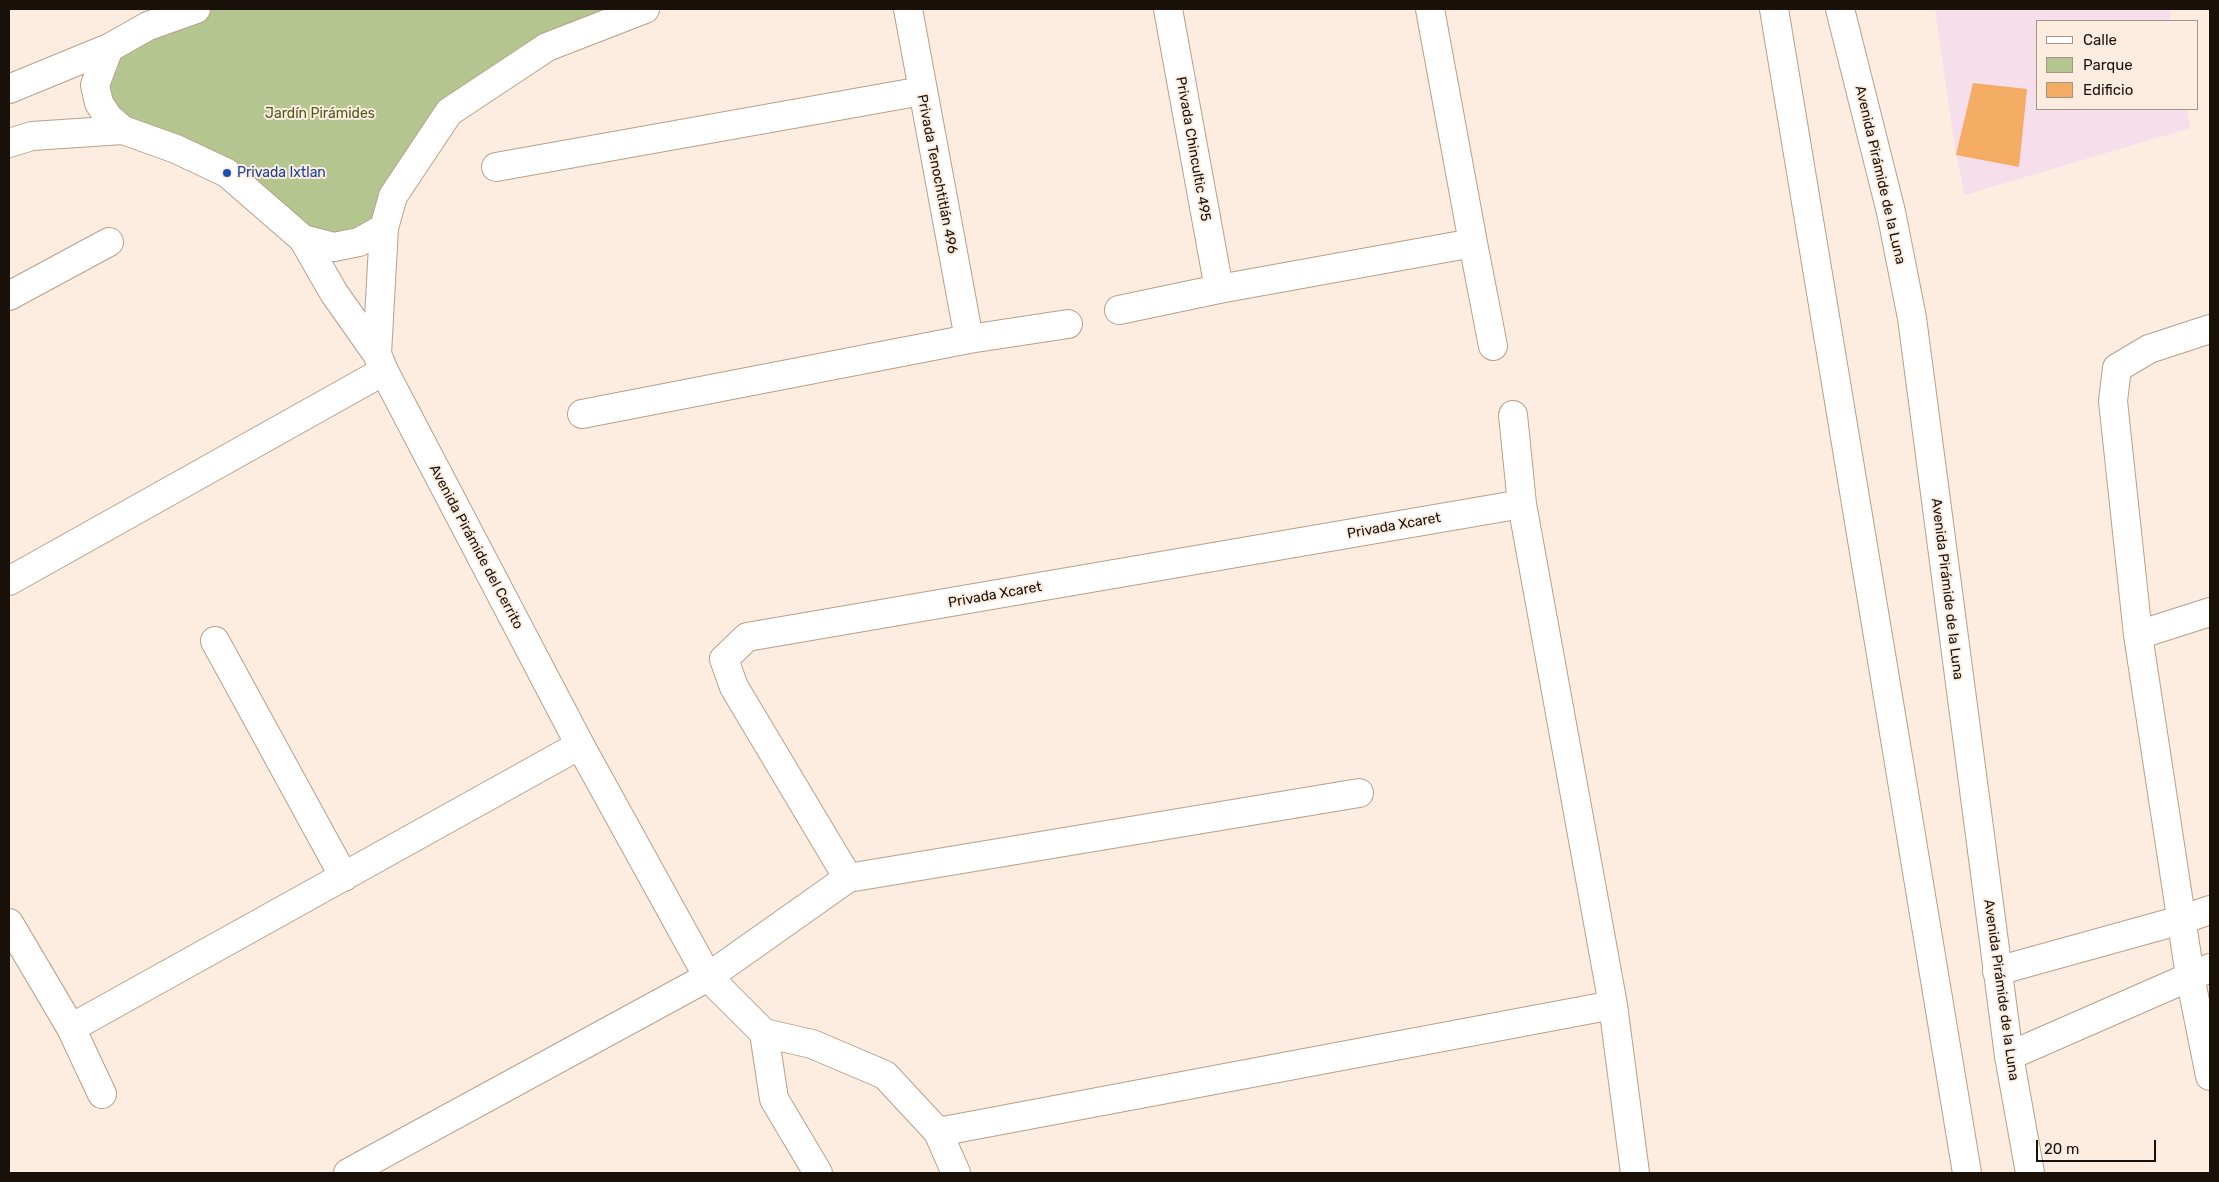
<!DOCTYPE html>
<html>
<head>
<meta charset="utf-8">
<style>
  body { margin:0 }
  #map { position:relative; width:2219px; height:1182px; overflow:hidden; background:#fcede0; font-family:Rubik,sans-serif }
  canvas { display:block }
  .frame { position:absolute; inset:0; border:10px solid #181009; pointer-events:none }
  .legend { position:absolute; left:2036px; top:20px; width:162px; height:90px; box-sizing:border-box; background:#fcede0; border:1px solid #a1958a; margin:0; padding:6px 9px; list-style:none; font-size:15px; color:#181009 }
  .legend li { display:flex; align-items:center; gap:10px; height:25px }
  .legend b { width:25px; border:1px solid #a1958a }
  .scale { position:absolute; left:2036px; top:1140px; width:120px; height:22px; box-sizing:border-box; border:2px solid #181009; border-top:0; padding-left:6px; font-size:15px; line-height:18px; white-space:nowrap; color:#181009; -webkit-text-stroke:4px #fcede0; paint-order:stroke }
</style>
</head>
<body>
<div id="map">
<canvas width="2219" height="1182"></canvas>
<div class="frame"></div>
<ul class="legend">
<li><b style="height:6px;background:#fff"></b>Calle</li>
<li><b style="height:14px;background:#b4c590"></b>Parque</li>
<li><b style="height:14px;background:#f4ac64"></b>Edificio</li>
</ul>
<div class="scale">20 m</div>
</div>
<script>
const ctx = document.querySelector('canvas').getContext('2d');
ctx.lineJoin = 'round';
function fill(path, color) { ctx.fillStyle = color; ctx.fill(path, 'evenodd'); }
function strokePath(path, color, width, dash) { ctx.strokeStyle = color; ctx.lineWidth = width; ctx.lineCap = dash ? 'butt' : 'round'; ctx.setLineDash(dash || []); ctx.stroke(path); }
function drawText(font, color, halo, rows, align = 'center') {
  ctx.font = font + ' Rubik,sans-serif'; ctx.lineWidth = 4; ctx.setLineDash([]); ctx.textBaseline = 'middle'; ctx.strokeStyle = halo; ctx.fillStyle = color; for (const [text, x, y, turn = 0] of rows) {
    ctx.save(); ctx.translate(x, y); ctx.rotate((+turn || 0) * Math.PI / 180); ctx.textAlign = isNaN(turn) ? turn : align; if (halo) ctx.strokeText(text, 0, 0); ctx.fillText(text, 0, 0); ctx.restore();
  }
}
fill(new Path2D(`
  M1935,9H2169L2171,21H2038V109H2187L2190,128L1965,195L1956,155Z`), '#f6deeb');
fill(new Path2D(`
  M196,9H645L449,112L384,228L334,247L227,173L108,117L109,48Z`), '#b4c590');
fill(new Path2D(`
  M1973,83L2027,89L2019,167L1956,155Z`), '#f4ac64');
const minor = new Path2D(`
  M908,9L969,339
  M1168,9L1219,289
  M1430,9L1473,243L1493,346
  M109,48L95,85L99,103L108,117L123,130L176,149L227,173L303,239L334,293L377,354L384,371L580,745L708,977L764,1033L812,1044L885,1075L938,1132L956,1173
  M9,89L109,48L148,26L196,9
  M9,143L32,136L123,130
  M496,167L922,91
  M303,239L334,247L359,242L384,228
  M9,296L109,242
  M1119,310L1219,289L1473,243
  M2210,329L2149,349L2117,368L2113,401L2138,635L2190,976L2210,1076
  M377,354L384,228L393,196L449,112L547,47L645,9
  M582,414L969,339L1068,324
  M1513,415L1522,504L1613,1005L1635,1173
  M9,581L384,371
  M2138,635L2210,612
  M215,641L344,877
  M848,878L734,687L724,659L747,637L1522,504
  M9,923L71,1028L102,1094
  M1997,971L2181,920L2210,910
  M71,1028L580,745
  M764,1033L774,1099L818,1173
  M2009,1056L2210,968
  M938,1132L1613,1005
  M348,1173L708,977L848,878L1359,793`);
const tertiary = new Path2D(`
  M1774,9L1967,1173
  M1840,9L1891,212L1912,318L2009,1056L2030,1173`);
strokePath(minor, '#b7a08c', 30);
strokePath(tertiary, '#b7a08c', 30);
strokePath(minor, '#fff', 28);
strokePath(tertiary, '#fff', 28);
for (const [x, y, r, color] of [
  [227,173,5,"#1a4fb4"]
]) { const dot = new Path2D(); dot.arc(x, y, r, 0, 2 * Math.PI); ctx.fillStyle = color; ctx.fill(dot); strokePath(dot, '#fcede0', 2); }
drawText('14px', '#4a5c1b', '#fcede0', [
  ["Jardín Pirámides",320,114]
]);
drawText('14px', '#181009', '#fcede0', [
  ["Privada Chincultic 495",1193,149,80],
  ["Privada Tenochtitlán 496",937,174,79],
  ["Avenida Pirámide de la Luna",1880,175,77],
  ["Privada Xcaret",1394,526,-10],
  ["Avenida Pirámide del Cerrito",476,547,62],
  ["Avenida Pirámide de la Luna",1947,589,83],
  ["Privada Xcaret",995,595,-10],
  ["Avenida Pirámide de la Luna",2001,990,82]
]);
drawText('14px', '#164399', '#fcede0', [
  ["Privada Ixtlan",237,173]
], 'left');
</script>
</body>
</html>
